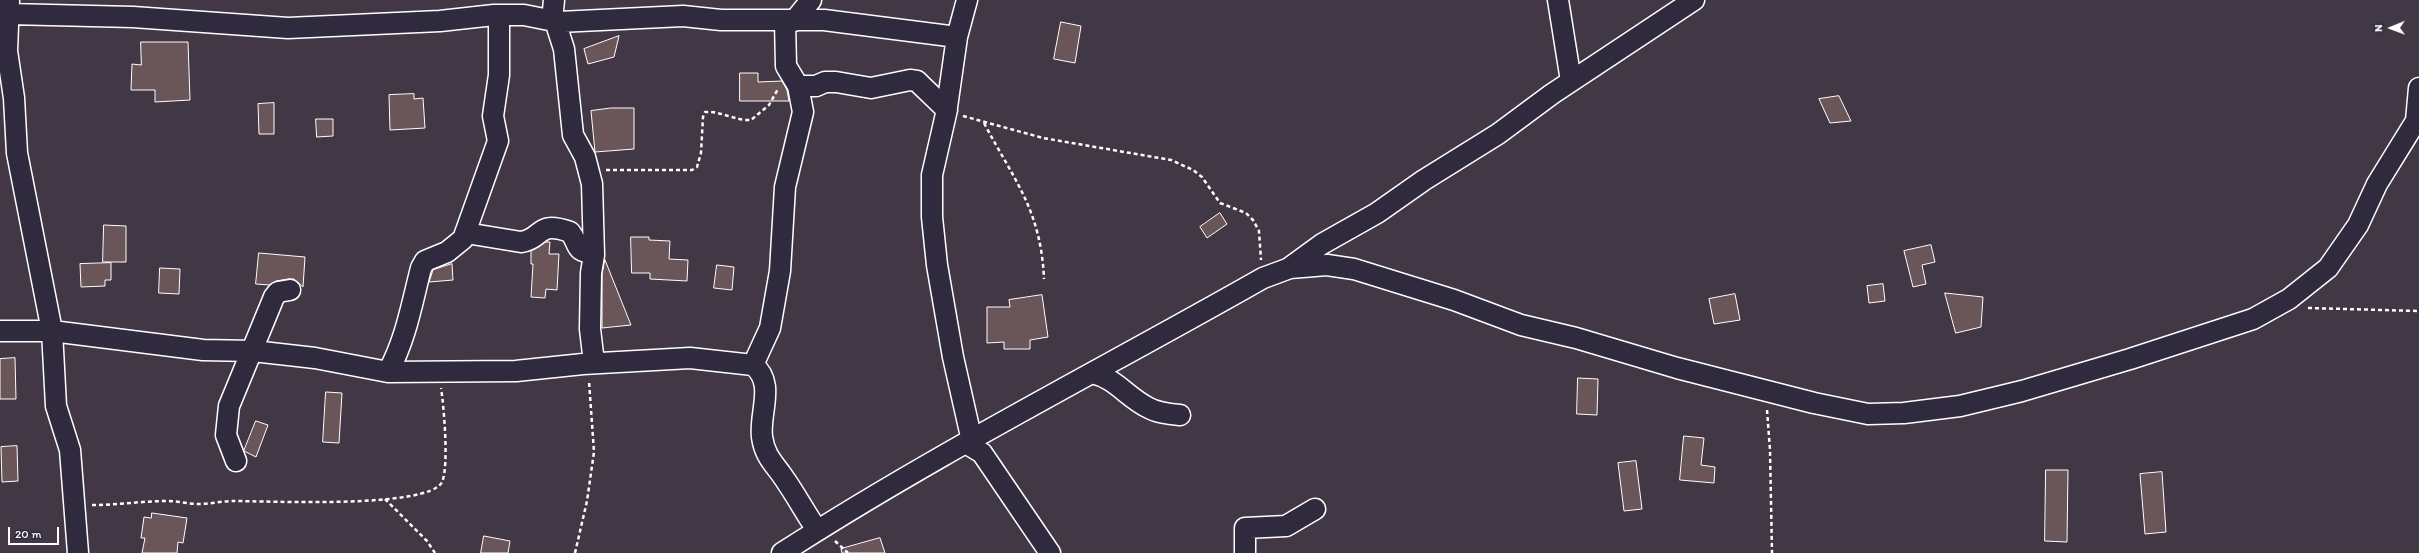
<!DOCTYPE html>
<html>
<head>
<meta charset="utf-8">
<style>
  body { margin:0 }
  #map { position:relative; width:2419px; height:553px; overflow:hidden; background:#413745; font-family:Itim,sans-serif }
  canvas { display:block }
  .north { position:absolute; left:2371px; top:8px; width:40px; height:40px; -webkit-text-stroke:3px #2f2a3d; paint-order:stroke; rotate:269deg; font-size:11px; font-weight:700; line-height:16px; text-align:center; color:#fff }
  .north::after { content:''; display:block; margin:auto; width:14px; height:18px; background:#fff; clip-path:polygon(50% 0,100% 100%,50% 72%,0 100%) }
  .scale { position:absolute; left:8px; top:527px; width:51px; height:18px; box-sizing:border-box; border:2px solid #fff; border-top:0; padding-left:5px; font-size:12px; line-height:14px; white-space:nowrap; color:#fff; -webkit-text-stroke:3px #2f2a3d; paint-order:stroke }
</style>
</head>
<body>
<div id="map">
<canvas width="2419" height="553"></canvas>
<div class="north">N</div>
<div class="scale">20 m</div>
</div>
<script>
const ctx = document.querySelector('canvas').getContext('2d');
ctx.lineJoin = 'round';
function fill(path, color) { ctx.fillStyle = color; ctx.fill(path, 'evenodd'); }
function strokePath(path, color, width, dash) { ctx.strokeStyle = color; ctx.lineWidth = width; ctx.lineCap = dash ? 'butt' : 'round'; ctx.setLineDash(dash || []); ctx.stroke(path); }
const building = new Path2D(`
  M1061,22L1081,26L1075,63L1054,59Z
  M619,36L614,57L588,64L584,49Z
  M141,42H188L190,100L155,102V90H131L132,64L141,65Z
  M740,73H758V82L782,81L787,90L789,101H740Z
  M414,94V99L423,98L425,128L390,130L389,95Z
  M1839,96L1851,121L1830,123L1819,99Z
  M274,103V134H259L258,104Z
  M611,108H634V149L595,152L591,111Z
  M316,119H333V136L317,137Z
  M1220,213L1227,224L1207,238L1200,227Z
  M104,225L126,226V262H103Z
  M631,237H649V240L670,241L669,259L688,260L687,281L650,279V273H632Z
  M546,242H550L549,254H559L557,290L546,289L545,298L531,297L533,264H531V251Z
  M1931,245L1935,262L1922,265L1926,284L1913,287L1904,251Z
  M259,253L305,257L303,287L294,279H288L276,281L269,285L256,284Z
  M605,260L631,325L602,328V274Z
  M111,263V280H105V286L81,287L80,264Z
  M452,264L453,280L429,282L433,270Z
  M717,265L734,267L732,290L714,288Z
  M160,268L180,269L179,294L159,293Z
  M1883,284L1885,301L1869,303L1867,286Z
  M1945,293L1983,297L1981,327L1956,333Z
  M1735,294L1740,320L1714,324L1709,299Z
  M1042,295L1048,337L1030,340V349H1004V342L987,343V307H1010L1009,300Z
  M15,358L16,399H0V359Z
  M1578,378L1598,379L1597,415L1577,414Z
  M326,392L342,393L339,443L323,442Z
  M256,421L268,425L256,457L244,451Z
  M1684,436L1704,438L1701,465L1715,467L1714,483L1680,480Z
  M17,446L18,481L2,482L1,447Z
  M1636,461L1642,509L1624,511L1618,463Z
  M2046,470H2068L2067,542L2045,541Z
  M2162,472L2166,532L2145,534L2140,474Z
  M152,513L187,518L183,543L178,542L177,553H142L145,538H141L144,517L151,518Z
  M484,536L510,541L508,553H481Z
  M880,538L885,553H842L841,549Z`);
fill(building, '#6a5559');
strokePath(building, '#fff', 1);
const street = new Path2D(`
  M9,0L7,51L14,98L17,153L52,331L56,406L70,450L78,553
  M967,0L957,37L946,114L932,175V217L937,265L953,357L972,441
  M1558,0L1571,81
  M9,14L133,17L288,28L440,21L494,15H524L559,22L683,16L721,20H824L957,37
  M552,21L554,0
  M555,21L564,49L573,135L585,157L592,184L594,255L591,273L590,329L594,363
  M794,21L811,0
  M798,86H816L825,82H836L871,88L910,80L917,81L922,86L947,110
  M2416,121L2419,88
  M466,233L521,242C544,239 535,220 570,232C580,244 573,252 594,253
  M1289,268L1322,244L1377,213L1424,180L1498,134L1552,94L1694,0
  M0,331H52L203,350L253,351L315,358L388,372L516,371L583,364L690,358L753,365C776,383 759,412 762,437C765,458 776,465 786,481C797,497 806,514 817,530
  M753,365L770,328L780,271L785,187L803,112L798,86L786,66L785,21
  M388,372C406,339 412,303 421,268L425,261L447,252L463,239L498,141L493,116L499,75V15
  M1092,373C1115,378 1127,397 1147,407C1157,413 1169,414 1180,415
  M967,444L982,453L1050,553
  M236,461L226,435L229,406L274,297L278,292L290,290
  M782,553C937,453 1103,369 1263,278L1290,268L1327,265L1354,269L1454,300L1521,325L1576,338L1677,368L1814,403L1868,414L1904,413L1960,406L2022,391L2130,359L2253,319L2289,299L2328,268L2358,225L2377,184L2419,116
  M1245,553V528L1286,526L1315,509`);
strokePath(street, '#fff', 23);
strokePath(new Path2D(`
  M963,116L1043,138L1171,160L1193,170L1202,177L1220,203L1246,213L1253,220L1259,231L1261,260
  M984,123C1014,180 1041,210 1044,279
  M606,170H692L697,167L701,153L703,117L705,112C722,111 735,121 751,120L769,105L778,89
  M2308,308L2419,311
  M1767,410L1770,450L1772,553
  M385,499L427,541L435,553
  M92,505C117,505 142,501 168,501C178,501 188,504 198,504C210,504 222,501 234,501C265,501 429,509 442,482C449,467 444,407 441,388
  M835,541L848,553
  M575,553L587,501L594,452L589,381`), '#fff', 2.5, [4, 3]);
strokePath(street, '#2f2a3d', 20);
</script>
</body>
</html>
